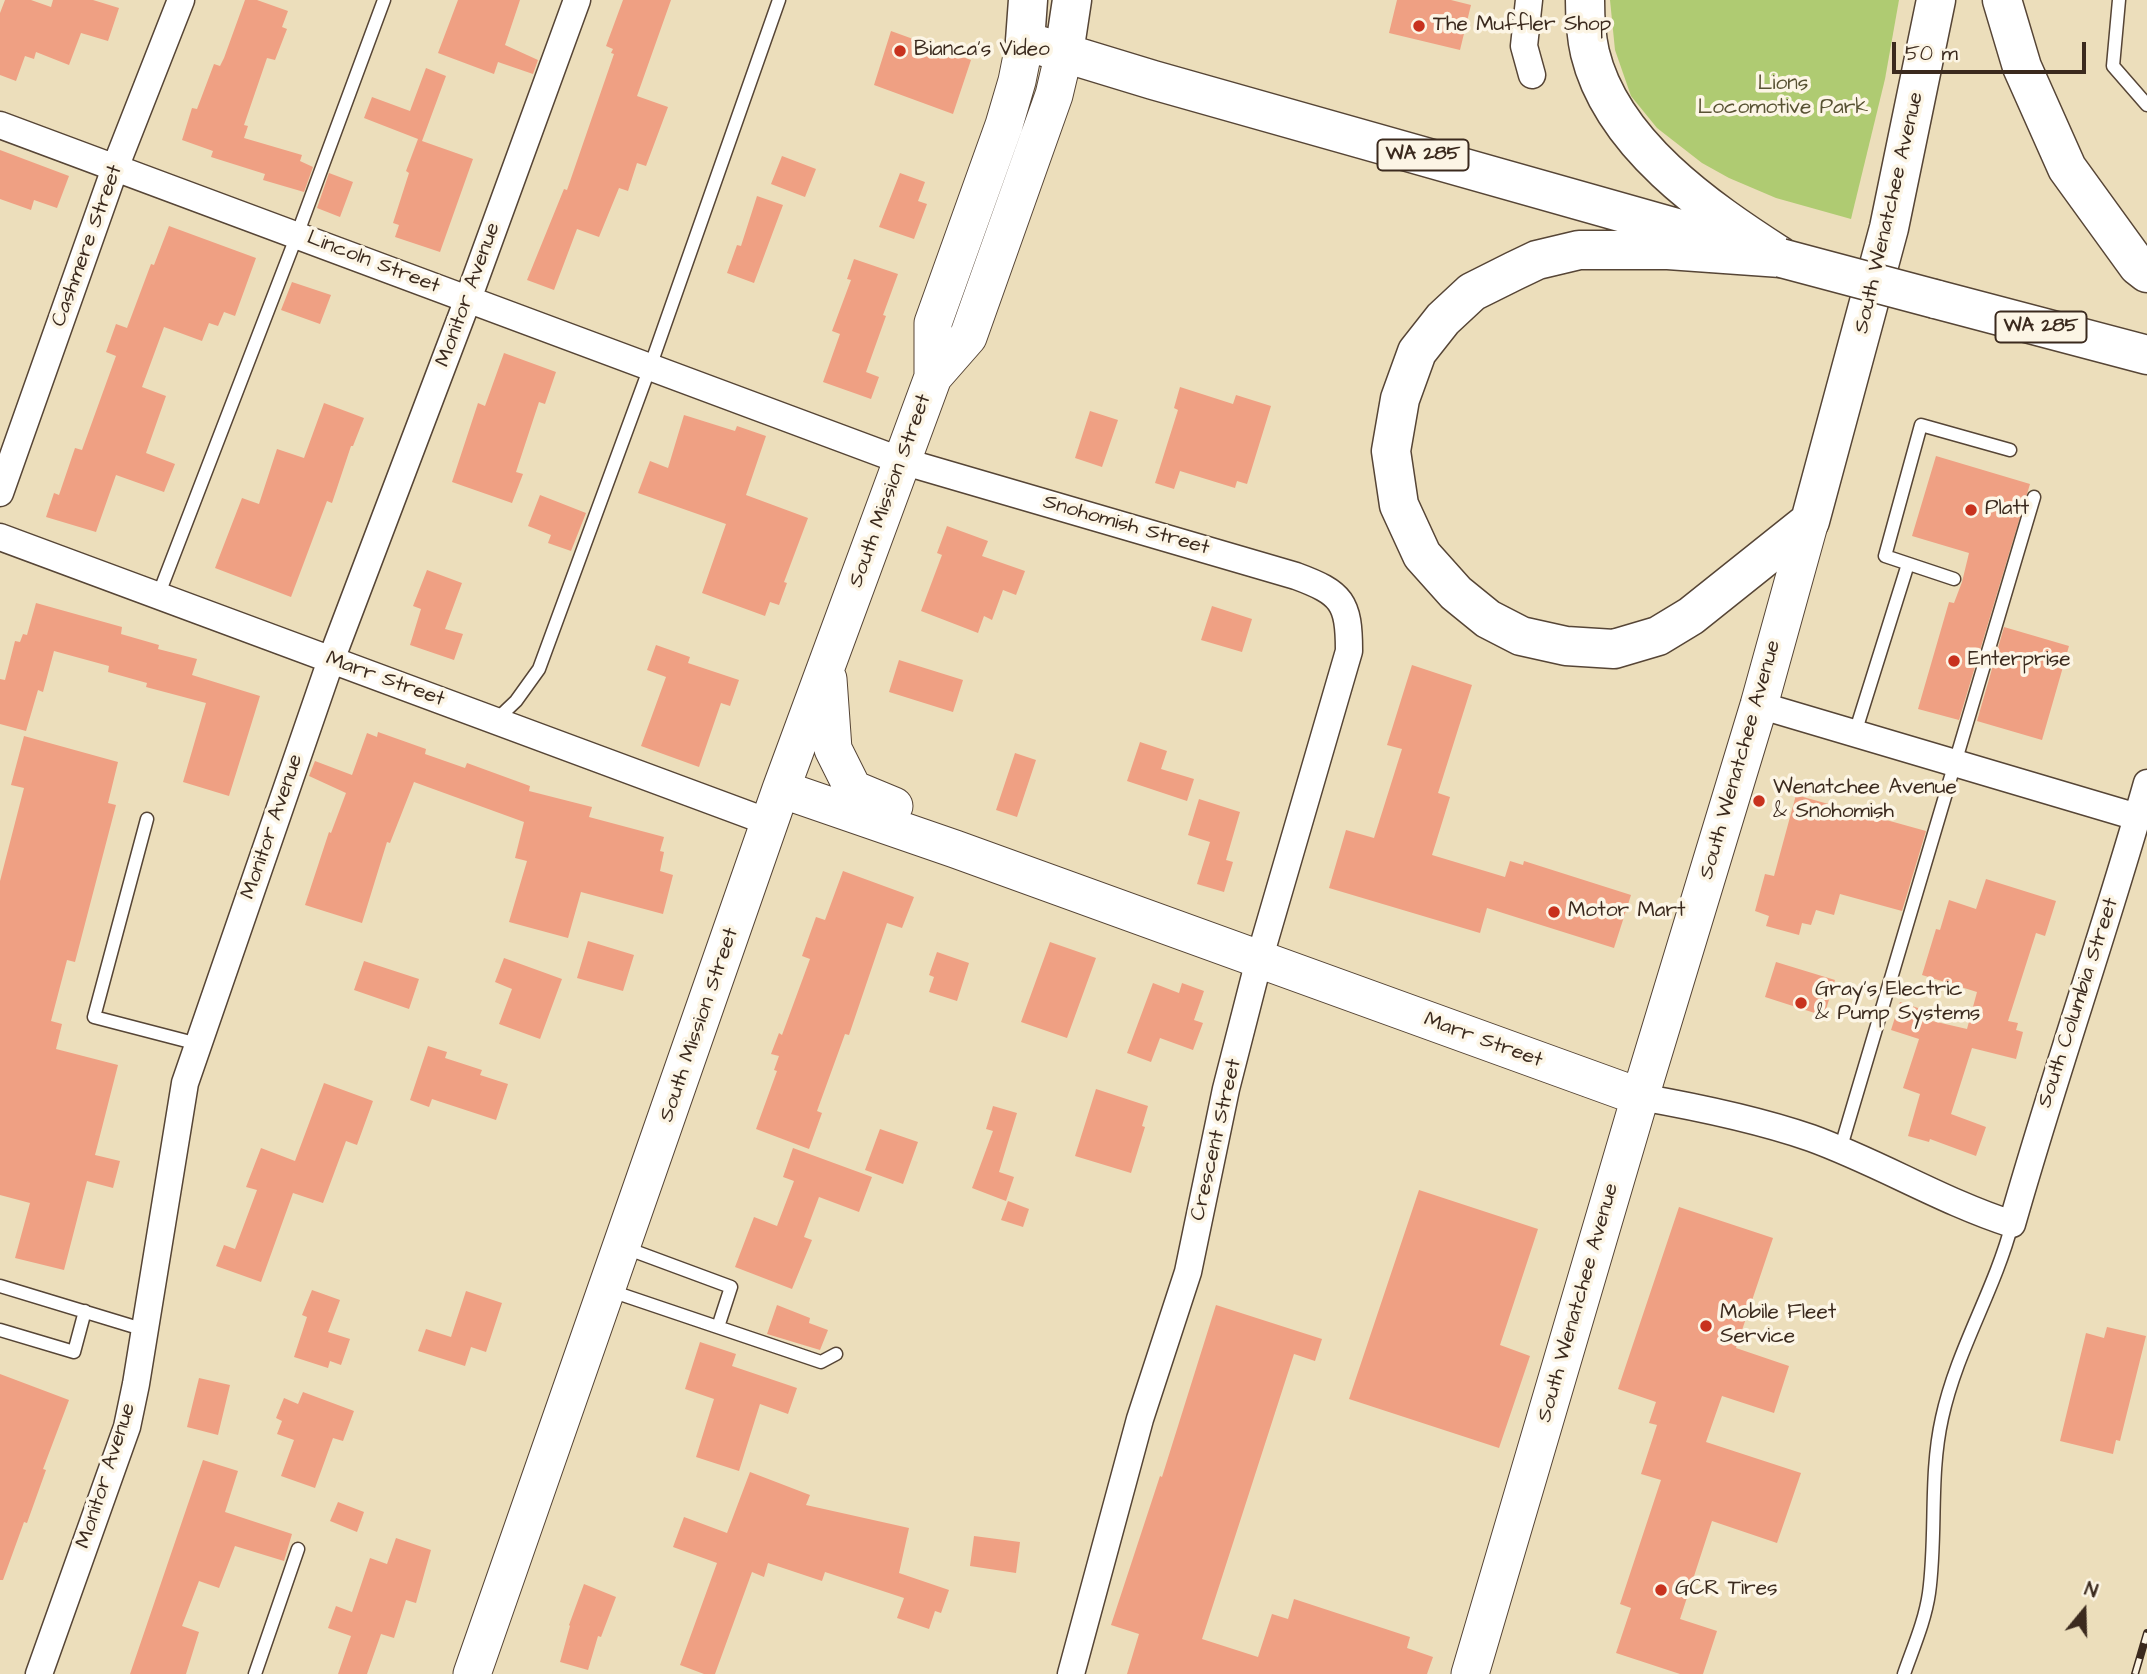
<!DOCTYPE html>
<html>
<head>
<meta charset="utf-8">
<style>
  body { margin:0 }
  #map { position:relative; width:2147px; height:1674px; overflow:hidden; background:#ecdebb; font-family:"Architects Daughter",sans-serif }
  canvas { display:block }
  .north { position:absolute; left:2049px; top:1576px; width:70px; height:70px; -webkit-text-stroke:5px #fcf5e5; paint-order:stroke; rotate:19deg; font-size:19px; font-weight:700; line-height:28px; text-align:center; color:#3b2a1e }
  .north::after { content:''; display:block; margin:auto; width:24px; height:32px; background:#3b2a1e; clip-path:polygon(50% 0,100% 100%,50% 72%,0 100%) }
  .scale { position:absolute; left:1892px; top:42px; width:194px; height:32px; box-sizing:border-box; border:4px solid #3b2a1e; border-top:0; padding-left:9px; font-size:21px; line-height:24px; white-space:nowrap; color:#3b2a1e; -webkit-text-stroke:5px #fcf5e5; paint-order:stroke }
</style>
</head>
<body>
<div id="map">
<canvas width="2147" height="1674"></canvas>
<div class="north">N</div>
<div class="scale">50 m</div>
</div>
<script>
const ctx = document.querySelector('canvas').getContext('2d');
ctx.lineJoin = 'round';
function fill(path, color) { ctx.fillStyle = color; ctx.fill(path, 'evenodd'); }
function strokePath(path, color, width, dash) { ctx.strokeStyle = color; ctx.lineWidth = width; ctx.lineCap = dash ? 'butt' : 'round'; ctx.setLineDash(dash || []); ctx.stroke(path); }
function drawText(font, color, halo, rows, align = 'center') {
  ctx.font = font + ' "Architects Daughter",sans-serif'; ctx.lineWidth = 7; ctx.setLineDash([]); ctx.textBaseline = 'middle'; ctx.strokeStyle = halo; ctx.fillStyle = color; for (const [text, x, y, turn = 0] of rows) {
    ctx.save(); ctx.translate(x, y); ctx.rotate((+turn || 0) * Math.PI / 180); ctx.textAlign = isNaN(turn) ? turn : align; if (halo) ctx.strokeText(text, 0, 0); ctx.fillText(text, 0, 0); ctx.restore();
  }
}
fill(new Path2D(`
  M1610,0H1899L1885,79L1851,219L1776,198L1729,178L1702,163L1657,128L1631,96L1615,50Z`), '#afcb72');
fill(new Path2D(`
  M5,0H31L51,7L53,0H93L119,8L108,41L81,33L69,65L36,52L34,59L25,56L16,81L0,75V13Z
  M245,0H257L288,11L282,27L287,29L275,60L267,58L244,125L248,126L244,138L302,155L300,161L313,167L304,192L263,180L265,174L211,157L213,151L182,140L192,108L197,109L214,64L220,66L224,58Z
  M458,0H520L505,45L538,60L533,74L498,62L494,74L438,53Z
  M623,0H671L637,96L668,107L646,166L637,163L628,191L619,188L599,237L577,229L554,290L527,280L564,189L567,190L614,54L611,53L613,49L606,46Z
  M1397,0H1451L1471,5L1460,50L1389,33Z
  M891,31L971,60L953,114L874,85Z
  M426,68L446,76L422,141L473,159L440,252L395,237L399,225L393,223L409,173L406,171L418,139L364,118L372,97L410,111Z
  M0,150L69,176L57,208L34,200L31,210L0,199Z
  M782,156L816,169L805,197L771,184Z
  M329,173L353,182L340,217L317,208Z
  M900,173L925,182L918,201L927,204L914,239L879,227Z
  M757,196L783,205L754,283L727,273L737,245L741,246Z
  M169,226L256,258L235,316L224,312L218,326L209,323L202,341L164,327L142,387L166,396L146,453L175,464L164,492L116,475L96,532L46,517L54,493L59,495L75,448L82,450L116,356L106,352L116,324L127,328L151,264L154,265Z
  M854,259L898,274L883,315L886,316L866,372L879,377L871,399L823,382L840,334L832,331L851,280L847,279Z
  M292,282L331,295L320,324L281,310Z
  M504,353L556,372L545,404L539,402L516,472L523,474L512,503L452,482L478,403L485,406Z
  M1180,387L1233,404L1236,395L1271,406L1247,484L1237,481L1235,488L1180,471L1174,489L1155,483L1178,410L1174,408Z
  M324,403L364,418L353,446H351L332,503L327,501L291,597L215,568L242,498L259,504L277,449L304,458Z
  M1090,411L1118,420L1102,467L1075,458Z
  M684,415L735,431L737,426L766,436L746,495L808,518L784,582L787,583L779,605L770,602L765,616L702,593L726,524L638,493L650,461L668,468Z
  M1936,456L2030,484L1959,720L1918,709L1949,602L1954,603L1962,582L1969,553L1912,536Z
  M540,495L586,513L571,551L548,543L551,535L528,526Z
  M947,526L988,541L982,556L1025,571L1016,595L1003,590L992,620L984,616L978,633L921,611L942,555L937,553Z
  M427,570L462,583L445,629L463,634L454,660L410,645L421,609L413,606Z
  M36,603L122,627L121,634L159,645L158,649L197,659L192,675L260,696L229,796L183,782L206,703L146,687L147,683L108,672L109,666L54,651L43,692L38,690L26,731L0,724V679L5,680L15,641L20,642L23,634L27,635Z
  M1212,606L1252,619L1242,652L1201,640Z
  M2004,627L2069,646L2042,740L1977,721Z
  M656,645L690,657L688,663L739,680L730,706L721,703L699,767L641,746L666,677L647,670Z
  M899,660L963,680L953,712L889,692Z
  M1412,665L1472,685L1438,793L1450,797L1432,855L1505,877L1510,861L1523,865L1524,861L1631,895L1614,948L1487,908L1480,933L1329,888L1346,830L1374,838L1402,749L1387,745Z
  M378,732L426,749L425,754L465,768L467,763L530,786L529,791L592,807L589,817L664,837L660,851L664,852L660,871L673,875L663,914L581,892L568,938L509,922L527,861L515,858L524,822L414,782L390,843L387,842L362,923L305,905L329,832L331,833L346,793L309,776L315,761L352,775L367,733L377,737Z
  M24,736L118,762L108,803L116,805L75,962L67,960L51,1021L62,1024L56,1049L118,1065L95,1155L120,1161L113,1188L87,1181L64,1270L15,1258L30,1203L0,1195V881L24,788L11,785Z
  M1140,742L1167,751L1161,769L1194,779L1187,801L1127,781Z
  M1015,753L1036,760L1017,817L996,810Z
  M1796,795L1926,831L1902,911L1840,894L1834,915L1816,910L1811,925L1802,923L1799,935L1766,926L1769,916L1755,911L1765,874L1774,876Z
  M1199,799L1240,812L1226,860L1233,862L1224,892L1197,884L1210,842L1188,835Z
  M843,871L914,897L902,928L887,923L849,1035L845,1034L817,1111L822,1113L809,1149L756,1129L777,1071L774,1070L779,1056L771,1054L779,1033L782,1035L810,959L802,956L816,917L825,920Z
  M1986,879L2056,901L2045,936L2036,933L2008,1021L2018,1023L2016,1030L2023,1032L2016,1059L1972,1048L1951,1114L1986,1127L1976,1156L1930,1139L1929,1142L1908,1136L1920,1094L1903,1088L1919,1039L1891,1030L1900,1002L1930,1012L1928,1020L1967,1029L1977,992L1922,975L1936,929L1940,930L1949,900L1976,909Z
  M588,941L634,955L623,991L577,978Z
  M1050,942L1096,958L1067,1038L1021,1022Z
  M937,952L969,963L957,1001L929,992L934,977L929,975Z
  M504,958L562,979L540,1039L499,1024L512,989L495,982Z
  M364,961L419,979L409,1009L354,990Z
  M1776,962L1835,980L1824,1016L1765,997Z
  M1153,983L1179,993L1182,983L1204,991L1194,1020L1203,1023L1193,1050L1160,1038L1151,1062L1127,1053Z
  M428,1046L447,1052L445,1058L482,1070L480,1075L508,1084L496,1120L432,1099L429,1107L410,1100Z
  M324,1083L373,1101L357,1145L346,1141L323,1203L293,1193L261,1282L216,1266L224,1245L235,1249L257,1190L246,1187L261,1148L295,1161Z
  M1096,1089L1148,1106L1142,1126L1145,1127L1131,1173L1075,1156Z
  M993,1106L1017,1113L999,1172L1014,1177L1006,1201L972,1188L993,1131L986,1129Z
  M880,1129L918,1142L903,1184L865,1170Z
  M793,1148L872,1177L859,1212L819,1197L804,1237L812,1240L792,1289L735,1267L754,1217L777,1226L794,1181L783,1177Z
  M1419,1190L1538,1229L1500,1345L1530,1356L1499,1448L1349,1399Z
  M1008,1201L1029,1209L1023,1227L1001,1220Z
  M1679,1207L1773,1238L1736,1348L1789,1366L1774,1413L1722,1396L1706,1442L1801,1473L1777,1543L1712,1521L1680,1619L1717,1631L1703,1674H1680L1616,1653L1631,1608L1620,1604L1661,1480L1641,1474L1657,1425L1649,1423L1656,1402L1618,1389Z
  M312,1290L340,1300L328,1332L350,1339L341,1365L330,1361L328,1368L294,1357L307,1317L302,1315Z
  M466,1291L502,1303L486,1352L471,1347L465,1366L418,1351L426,1329L451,1337Z
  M777,1305L810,1318L809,1323L828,1330L820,1350L767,1334Z
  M1216,1305L1322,1339L1315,1361L1294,1354L1202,1639L1258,1657L1272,1614L1288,1619L1294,1599L1410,1637L1407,1648L1433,1657L1427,1674H1127L1139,1634L1111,1625L1160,1476L1162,1477Z
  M2107,1327L2146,1336L2120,1441L2116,1440L2113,1454L2060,1441L2086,1333L2104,1338Z
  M700,1342L736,1354L732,1366L797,1388L788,1414L760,1404L739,1471L696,1457L714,1399L685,1389Z
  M0,1374L69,1400L43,1469L46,1470L27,1523L24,1522L3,1580H0Z
  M199,1378L230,1385L218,1435L187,1427Z
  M303,1392L354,1411L343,1441L333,1438L315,1488L281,1476L294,1440L277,1434L282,1421L276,1418L284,1398L298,1404Z
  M203,1460L238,1471L225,1512L292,1534L284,1561L235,1546L219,1588L199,1581L182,1626L199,1632L186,1674H130Z
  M750,1472L810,1495L806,1505L909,1528L899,1573L949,1590L941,1613L935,1611L929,1629L897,1618L904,1598L825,1572L822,1581L768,1563L764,1577L752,1572L715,1674H704L680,1665L717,1563L673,1547L684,1517L727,1533Z
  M338,1502L364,1512L357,1532L330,1521Z
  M974,1536L1020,1542L1016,1573L970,1566Z
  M396,1538L431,1550L416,1603L406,1600L394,1638L381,1634L367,1674H338L351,1636L328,1628L336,1606L352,1612L370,1558L387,1564Z
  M584,1584L616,1597L601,1637L598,1636L588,1670L560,1662L570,1626L569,1625Z`), '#efa083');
const service = new Path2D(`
  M2119,0L2113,66L2147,105
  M1954,579L1885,556L1921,425L2010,450
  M158,596L297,235L384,0
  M495,721L516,701L539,669L650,367L779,0
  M1855,733L1908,564
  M147,819L94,1017L198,1044
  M1840,1150L2034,497
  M623,1247L731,1287L718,1327
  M0,1286L145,1330
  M608,1290L821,1362L836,1354
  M0,1330L74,1352L85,1311
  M255,1674L298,1549
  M1904,1674C1913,1648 1925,1621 1929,1593C1937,1535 1929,1476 1942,1418C1957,1349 1994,1292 2012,1224`);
const minor = new Path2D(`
  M1529,0L1524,46L1532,75
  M0,125L902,461L1296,576C1342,593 1349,602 1349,651L1259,960L1226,1089L1188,1272L1140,1419L1071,1674
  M0,493L115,168L181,0
  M0,537L771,823
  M1759,705L2137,817
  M1640,1097C1697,1107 1756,1119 1811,1138C1880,1163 1943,1202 2012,1224C2054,1076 2105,931 2147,783
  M39,1674L127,1427L136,1384L185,1083L331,660L468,299L577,0`);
const secondary = new Path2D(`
  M933,377L968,337L1054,95L1064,53
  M828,679L833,749L853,789L894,806
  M781,789L955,849L1640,1097
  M472,1674L781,789L933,377V323L1004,125L1017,81L1025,41
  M1470,1674L1640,1097L1759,705L1810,521`);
const primary = new Path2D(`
  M1028,0L1025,41L1153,80L1705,236
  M1585,0C1585,18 1586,36 1590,53C1612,144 1707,209 1780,256
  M2002,0L2022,67L2067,168L2138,266L2147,273
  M1064,53L1072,0
  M1781,258L1668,250H1579L1537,260L1514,271L1472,292L1443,319L1417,352L1400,399L1391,451L1399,505L1422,555L1456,593L1488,619L1521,636L1566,646L1614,649L1658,636L1691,616L1810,521L1889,228L1936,0
  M1935,299L2147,355`);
strokePath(service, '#564536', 15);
strokePath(minor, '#564536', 29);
strokePath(secondary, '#564536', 39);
strokePath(primary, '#564536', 41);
strokePath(service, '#fff', 12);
strokePath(minor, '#fff', 26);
strokePath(secondary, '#fff', 37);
strokePath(primary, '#fff', 38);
const rail = new Path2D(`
  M2135,1674L2147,1633`);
strokePath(rail, '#3b2a1e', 8);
strokePath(rail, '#fcf5e5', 5, [16]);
const primaryBridge = new Path2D(`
  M1781,258L1935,299`);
strokePath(primaryBridge, '#564536', 41, []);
strokePath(primaryBridge, '#fff', 38);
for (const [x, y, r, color] of [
  [1419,26,7,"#c8321e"],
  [900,51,7,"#c8321e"],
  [1971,510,7,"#c8321e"],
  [1954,661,7,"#c8321e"],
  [1759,801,7,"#c8321e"],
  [1554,912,7,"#c8321e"],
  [1801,1003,7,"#c8321e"],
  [1706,1326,7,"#c8321e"],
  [1661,1590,7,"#c8321e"]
]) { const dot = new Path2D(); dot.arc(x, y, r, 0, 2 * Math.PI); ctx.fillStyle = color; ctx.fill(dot); strokePath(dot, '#fcf5e5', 2.5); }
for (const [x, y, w] of [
  [1423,155,91],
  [2041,327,91]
]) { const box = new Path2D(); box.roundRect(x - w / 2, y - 15.5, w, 31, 5); ctx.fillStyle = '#fcf5e5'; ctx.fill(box); strokePath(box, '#3b2a1e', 2); }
drawText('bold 19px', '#3b2a1e', null, [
  ["WA 285",1423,155],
  ["WA 285",2041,327]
]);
drawText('21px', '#3b2a1e', '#fcf5e5', [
  ["The Muffler Shop",1433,26],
  ["Bianca's Video",914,51],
  ["Platt",1985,510],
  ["Enterprise",1968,661],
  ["Wenatchee Avenue",1773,789],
  ["& Snohomish",1773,813],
  ["Motor Mart",1568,912],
  ["Gray's Electric",1815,991],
  ["& Pump Systems",1815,1015],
  ["Mobile Fleet",1720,1314],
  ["Service",1720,1338],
  ["GCR Tires",1675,1590]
], 'left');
drawText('21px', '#585233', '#fcf5e5', [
  ["Lions",1783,85],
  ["Locomotive Park",1783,109]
]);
drawText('21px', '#3b2a1e', '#fcf5e5', [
  ["South Wenatchee Avenue",1890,213,-77],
  ["Cashmere Street",88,246,-70],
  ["Lincoln Street",373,263,21],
  ["Monitor Avenue",469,295,-70],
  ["South Mission Street",891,491,-70],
  ["Snohomish Street",1126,526,16],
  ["Marr Street",385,680,20],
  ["South Wenatchee Avenue",1741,760,-74],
  ["Monitor Avenue",273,827,-71],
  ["South Columbia Street",2079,1003,-72],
  ["South Mission Street",700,1025,-71],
  ["Marr Street",1483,1041,20],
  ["Crescent Street",1217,1140,-77],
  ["South Wenatchee Avenue",1579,1303,-74],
  ["Monitor Avenue",107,1476,-72]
]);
</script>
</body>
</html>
